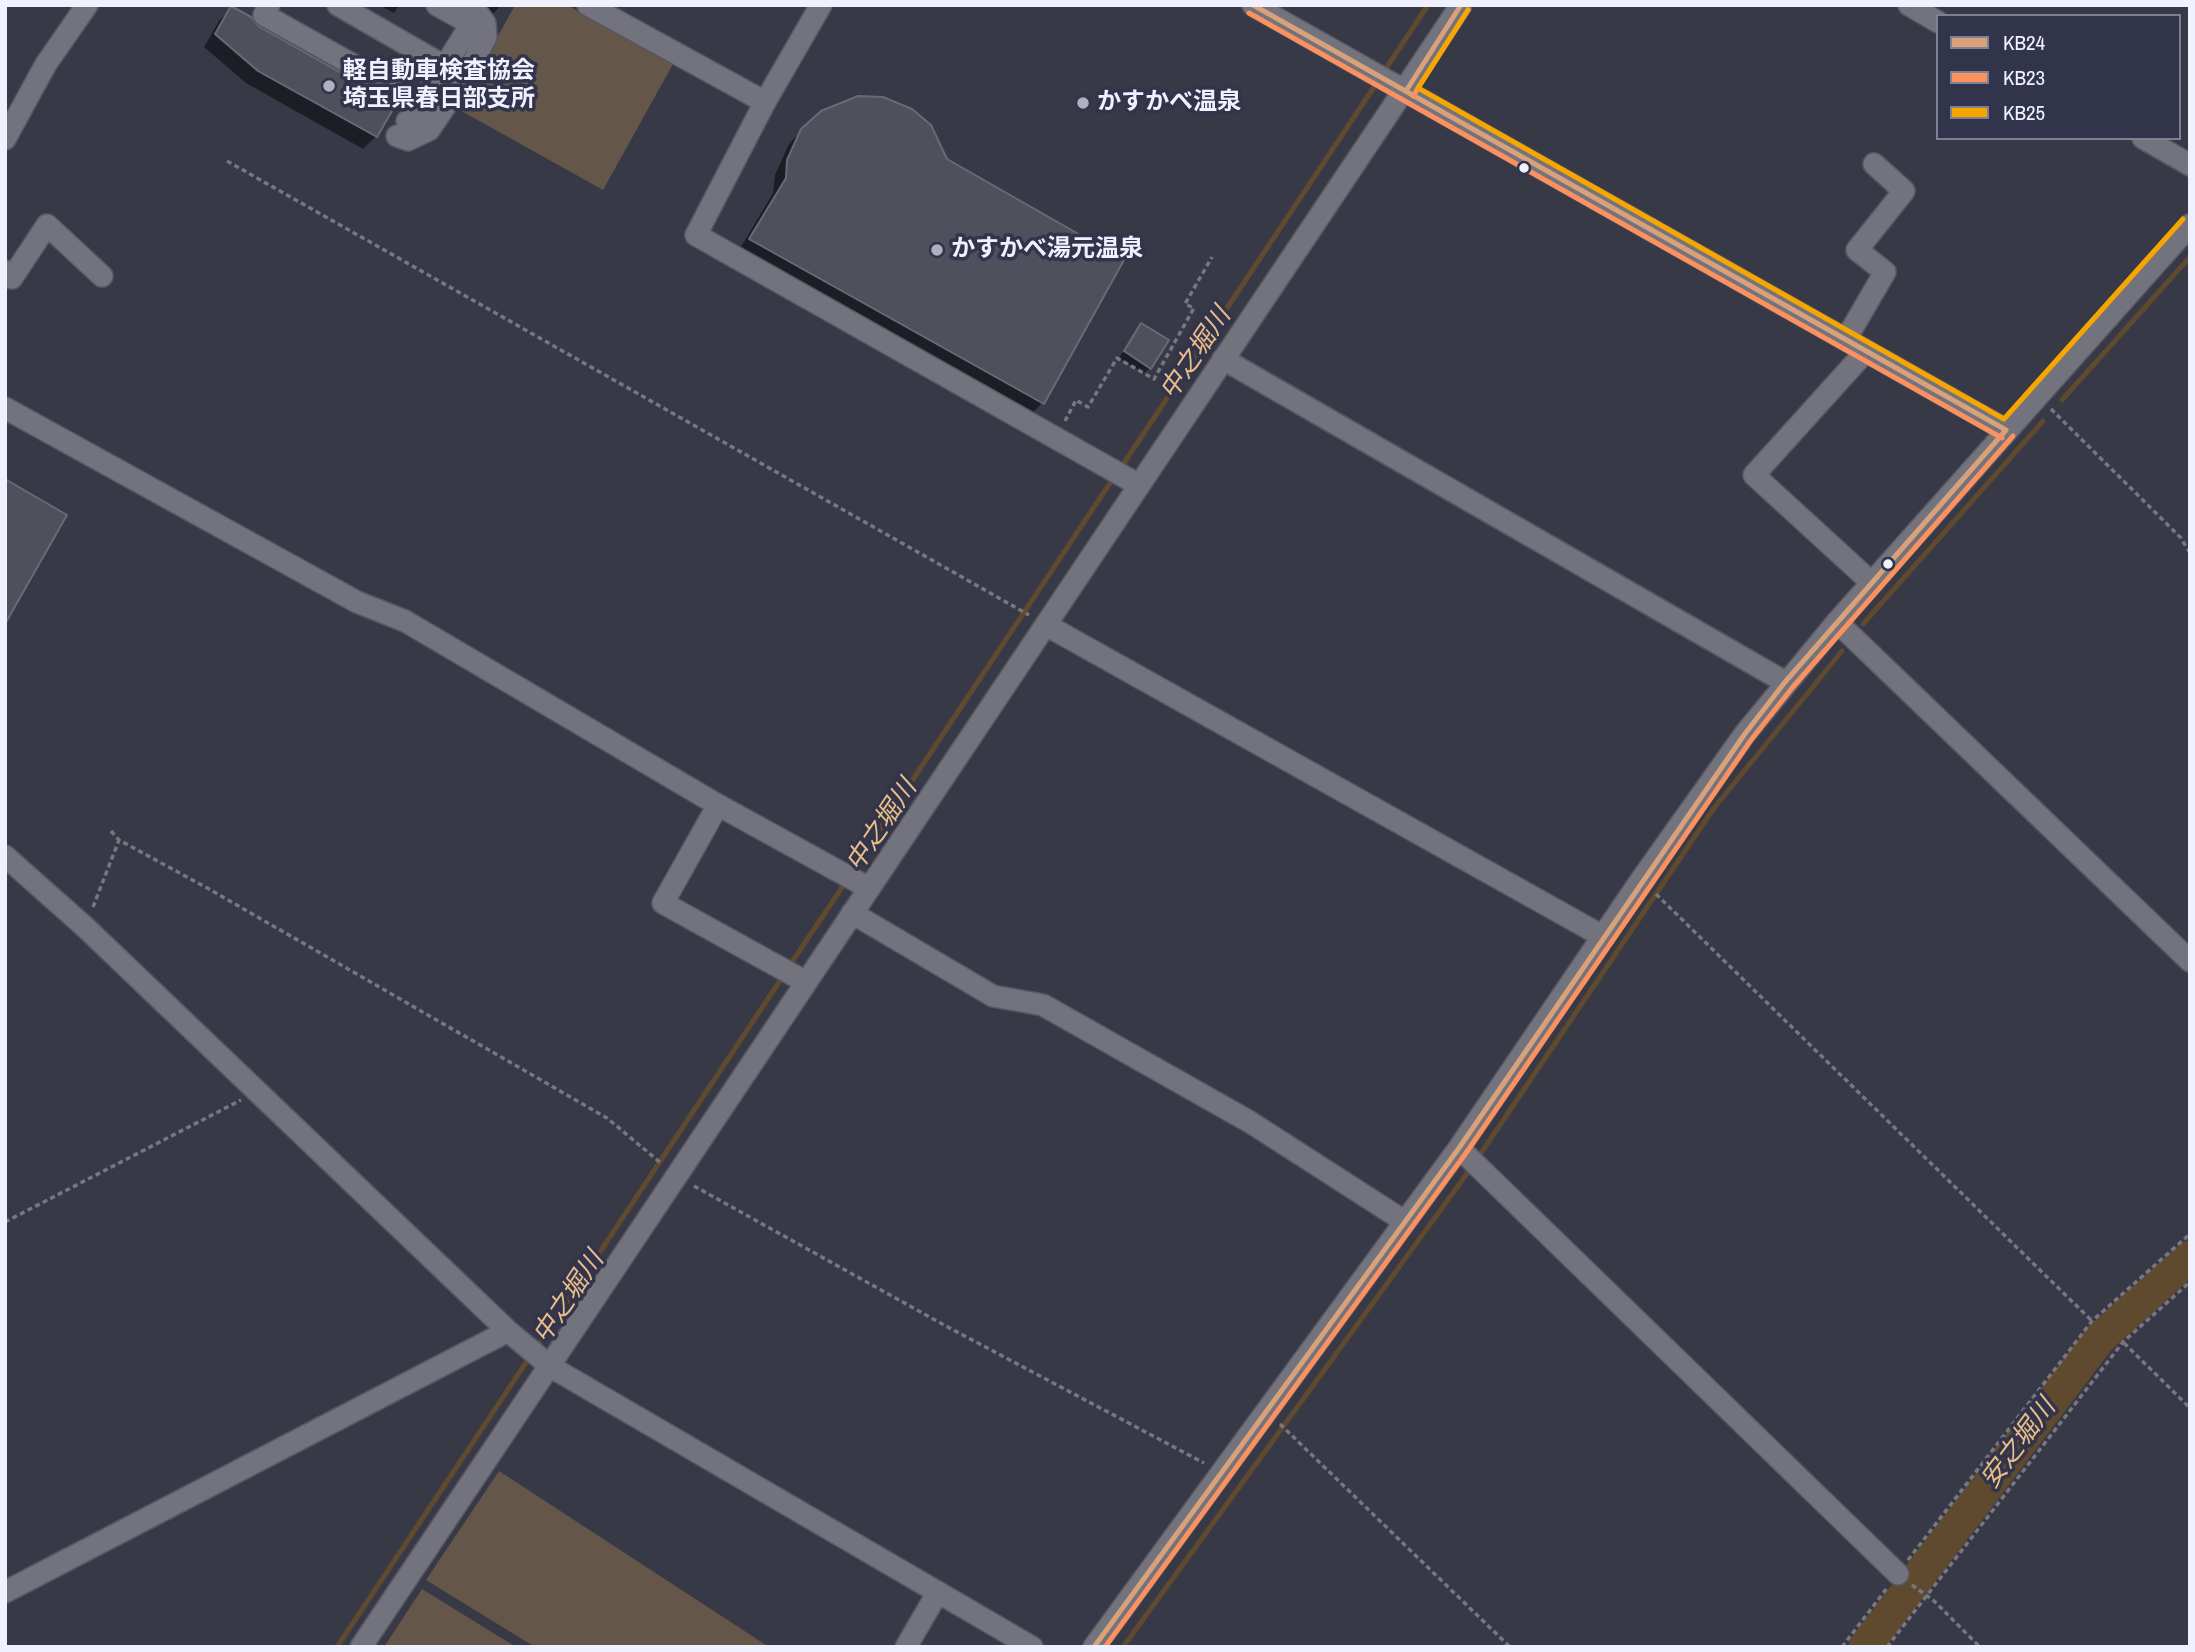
<!DOCTYPE html>
<html>
<head>
<meta charset="utf-8">
<style>
  body { margin:0 }
  #map { position:relative; width:2195px; height:1652px; overflow:hidden; background:#383946; font-family:"Archivo Narrow",sans-serif }
  canvas { display:block }
  .frame { position:absolute; inset:0; border:7px solid #f0f1fe; pointer-events:none }
  .legend { position:absolute; left:1936px; top:14px; width:245px; height:126px; box-sizing:border-box; background:#32344c; border:2px solid #7e8093; margin:0; padding:9px 12px; list-style:none; font-size:21px; color:#f0f1fe }
  .legend li { display:flex; align-items:center; gap:14px; height:35px }
  .legend b { width:35px; border:2px solid #7e8093 }
</style>
</head>
<body>
<div id="map">
<canvas width="2195" height="1652"></canvas>
<div class="frame"></div>
<ul class="legend">
<li><b style="height:9px;background:#d9a179"></b>KB24</li>
<li><b style="height:9px;background:#fa915f"></b>KB23</li>
<li><b style="height:9px;background:#f7a600"></b>KB25</li>
</ul>
</div>
<script>
const ctx = document.querySelector('canvas').getContext('2d');
ctx.lineJoin = 'round';
function fill(path, color) { ctx.fillStyle = color; ctx.fill(path, 'evenodd'); }
function strokePath(path, color, width, dash) { ctx.strokeStyle = color; ctx.lineWidth = width; ctx.lineCap = dash ? 'butt' : 'round'; ctx.setLineDash(dash || []); ctx.stroke(path); }
function drawText(font, color, halo, rows, align = 'center') {
  ctx.font = font + ' "Archivo Narrow","Noto Sans JP",sans-serif'; ctx.lineWidth = 7; ctx.setLineDash([]); ctx.textBaseline = 'middle'; ctx.strokeStyle = halo; ctx.fillStyle = color; for (const [text, x, y, turn = 0] of rows) {
    ctx.save(); ctx.translate(x, y); ctx.rotate((+turn || 0) * Math.PI / 180); ctx.textAlign = isNaN(turn) ? turn : align; if (halo) ctx.strokeText(text, 0, 0); ctx.fillText(text, 0, 0); ctx.restore();
  }
}
fill(new Path2D(`
  M515,5H567L673,64L603,190L458,109Z
  M499,1471L769,1647H535L426,1580Z
  M422,1589L516,1647H384Z`), '#645749');
fill(new Path2D(`
  M379,5H399L394,13Z
  M478,5H501L493,14Z
  M232,8L376,136L363,149L246,83L204,47L219,21Z
  M802,130L946,160L1121,261L1042,403L1030,416L738,252L773,193L775,175L789,144Z
  M1142,325L1150,368L1144,373L1119,358Z`), '#0007');
strokePath(new Path2D(`
  M1383,73L1428,5
  M2062,400L2190,257
  M1120,469L1378,81
  M1863,624L2043,421
  M852,871L1114,477
  M788,968L847,880
  M1477,1159L1714,808L1842,651
  M537,1347L783,976
  M337,1647L531,1355
  M1123,1647L1471,1168`), '#604a2f', 5);
strokePath(new Path2D(`
  M1865,1647L2099,1339L2190,1257`), '#604a2f', 33);
const building = new Path2D(`
  M231,6L251,17L258,26L396,104L377,137L258,71L215,34Z
  M858,96L883,97L912,109L931,125L947,159L1124,260L1044,404L749,239L786,178L787,160L801,129L821,111Z
  M1141,323L1169,340L1151,369L1124,351Z
  M5,479L67,515L5,624Z`);
fill(building, '#4f505c');
strokePath(building, '#696a75', 2);
const minor = new Path2D(`
  M269,5L264,15L416,100L428,93L468,29L464,20L437,5
  M338,5L446,67
  M588,5L765,102
  M821,5L765,102L696,235L1139,485
  M1253,5L2006,430
  M1909,5L1938,22
  M407,121L426,118L435,103
  M397,136L408,140L429,130L467,74L486,37L485,23L476,11L466,5
  M2143,138L2190,165
  M5,139L46,64L87,5
  M5,271L12,278L47,225L102,276
  M1846,339L1885,272L1857,250L1904,191L1874,164
  M1866,351L1754,475L1872,583
  M1223,359L1785,682
  M5,408L357,602L405,621L718,805L869,888
  M1837,622L2190,961
  M1046,625L1604,937
  M718,805L663,903L806,982
  M5,856L85,927L508,1331L551,1367L1032,1647
  M852,913L993,996L1043,1005L1250,1122L1404,1221
  M1459,1148L1898,1574
  M5,1592L508,1331
  M361,1647L1461,5
  M906,1647L938,1592
  M1094,1647L1459,1148L1641,880L1744,735L1837,622L2190,225`);
strokePath(minor, '#565763', 24);
strokePath(new Path2D(`
  M227,161L1029,615
  M2051,409L2181,538L2190,553
  M1065,421L1076,400L1088,407L1117,358L1154,379L1194,308L1185,304L1212,257
  M111,831L119,840L209,889L607,1118L662,1164
  M1656,894L2092,1321
  M93,907L119,840
  M694,1186L944,1325L1204,1463
  M5,1222L241,1100
  M2124,1343L2190,1408
  M1280,1424L1510,1647
  M1908,1560L2092,1321L2190,1234
  M1912,1585L1934,1601L1980,1647
  M1842,1647L1887,1588
  M1887,1647L2123,1342L2190,1282`), '#767781', 3.5, [5, 3.5]);
strokePath(minor, '#73737d', 21);
strokePath(new Path2D(`
  M1253,5L2006,430
  M1406,91L1461,5
  M1094,1647L1459,1148L1744,735L1785,682L2006,430`), '#d9a179', 5);
strokePath(new Path2D(`
  M1249,13L2002,438
  M1413,96L1468,10
  M1105,1647L1466,1153L1751,740L1792,688L2013,436`), '#fa915f', 5);
strokePath(new Path2D(`
  M1468,10L1418,88L2004,419L2183,219`), '#f7a600', 5);
for (const [x, y, r, color] of [
  [329,86,7,"#b0b1be"],
  [1083,103,7,"#b0b1be"],
  [1524,168,6,"#f0f1fe"],
  [937,250,7,"#b0b1be"],
  [1888,564,6,"#f0f1fe"]
]) { const dot = new Path2D(); dot.arc(x, y, r, 0, 2 * Math.PI); ctx.fillStyle = color; ctx.fill(dot); strokePath(dot, '#32344c', 2.5); }
drawText('bold 24px', '#f0f1fe', '#32344c', [
  ["軽自動車検査協会",343,72],
  ["埼玉県春日部支所",343,100],
  ["かすかべ温泉",1097,103],
  ["かすかべ湯元温泉",951,250]
], 'left');
drawText('italic 26px', '#e9bd87', '#32344c', [
  ["中之堀川",1196,354,-56],
  ["中之堀川",882,826,-56],
  ["中之堀川",569,1298,-56],
  ["安之堀川",2019,1444,-53]
]);
</script>
</body>
</html>
